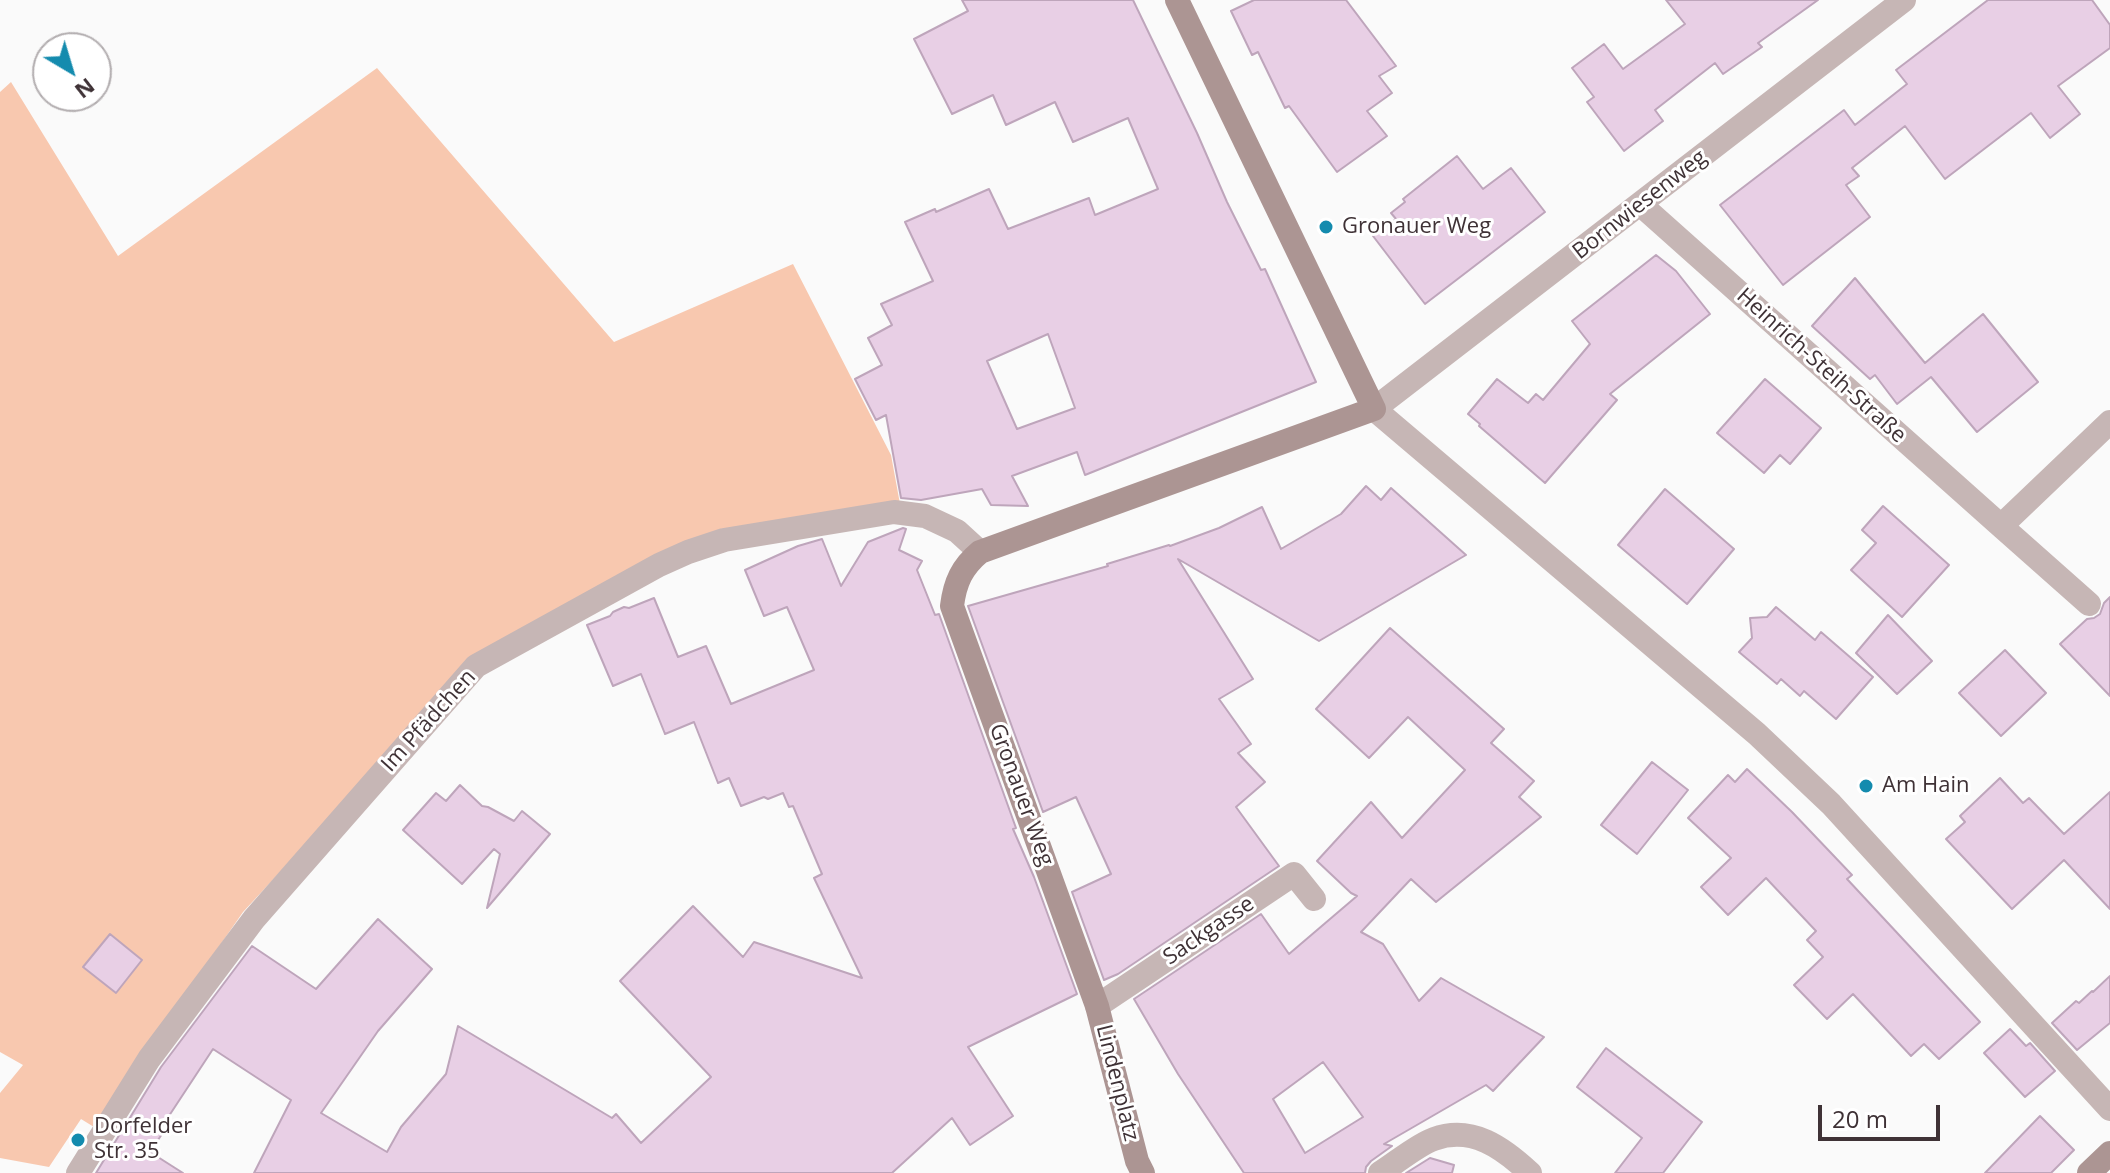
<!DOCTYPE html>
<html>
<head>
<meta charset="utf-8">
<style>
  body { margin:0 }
  #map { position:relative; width:2110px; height:1173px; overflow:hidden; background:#fafafa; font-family:"Open Sans",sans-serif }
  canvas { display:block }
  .north { position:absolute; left:32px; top:32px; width:80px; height:80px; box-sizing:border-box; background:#fff; border:2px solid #b2adaf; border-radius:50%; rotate:142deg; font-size:22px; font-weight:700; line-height:32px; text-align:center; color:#3f3236 }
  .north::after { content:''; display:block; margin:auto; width:28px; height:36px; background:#148bae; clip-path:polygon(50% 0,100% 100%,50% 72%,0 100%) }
  .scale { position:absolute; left:1818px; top:1105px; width:122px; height:36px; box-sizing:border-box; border:4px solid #3f3236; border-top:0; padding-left:10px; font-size:24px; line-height:28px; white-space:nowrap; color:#3f3236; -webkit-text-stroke:6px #fff; paint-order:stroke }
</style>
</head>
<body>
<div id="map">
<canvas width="2110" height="1173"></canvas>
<div class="north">N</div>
<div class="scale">20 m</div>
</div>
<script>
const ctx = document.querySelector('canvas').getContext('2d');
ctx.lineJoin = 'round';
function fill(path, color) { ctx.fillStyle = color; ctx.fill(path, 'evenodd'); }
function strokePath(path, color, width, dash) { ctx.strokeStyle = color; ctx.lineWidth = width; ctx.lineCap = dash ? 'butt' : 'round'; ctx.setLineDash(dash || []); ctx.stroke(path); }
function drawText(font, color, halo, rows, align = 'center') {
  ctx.font = font + ' "Open Sans",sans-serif'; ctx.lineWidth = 6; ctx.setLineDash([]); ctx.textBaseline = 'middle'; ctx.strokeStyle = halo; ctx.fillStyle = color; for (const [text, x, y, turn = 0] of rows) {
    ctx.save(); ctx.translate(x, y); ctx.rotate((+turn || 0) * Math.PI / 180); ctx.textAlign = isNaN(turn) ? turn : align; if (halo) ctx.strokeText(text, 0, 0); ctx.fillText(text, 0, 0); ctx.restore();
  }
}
fill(new Path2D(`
  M377,68L614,342L793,264L891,455L900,504L735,528L483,653L243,912L94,1127L81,1119L49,1167L0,1158V1093L23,1065L0,1052V92L11,82L118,256Z`), '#f8c8af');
const building = new Path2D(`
  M962,0H1133L1197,133L1227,202L1261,270L1265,269L1316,382L1085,475L1077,452L1012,476L1028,506L991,505L982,489L921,500L901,498L886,415L876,420L855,379L882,365L868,338L892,325L881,304L933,281L905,222L935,209L936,212L989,189L1008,229L1089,198L1095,215L1158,189L1128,118L1073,142L1055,102L1006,125L993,95L952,114L914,39L968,11ZM1048,334L1075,408L1017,429L987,361Z
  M1254,0H1346L1396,66L1379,76L1392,93L1367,111L1387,136L1337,172L1289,106L1285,108L1258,52L1252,55L1231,11Z
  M1666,0H1818L1758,43L1762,47L1723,74L1715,63L1655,110L1663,121L1624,151L1587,102L1594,97L1572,68L1604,44L1623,69L1685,24Z
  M1988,0H2092L2110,25V48L2058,86L2080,114L2050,138L2031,113L1945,179L1905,126L1852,168L1859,176L1846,185L1870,217L1783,285L1720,205L1844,110L1855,125L1907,84L1896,70Z
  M1457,156L1483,189L1511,168L1545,212L1425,304L1373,236L1396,219L1391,213L1405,202L1403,199Z
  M1656,255L1676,271L1710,314L1610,394L1617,400L1545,483L1479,426L1480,424L1468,414L1497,379L1528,403L1536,394L1543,400L1590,344L1572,321Z
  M1855,278L1925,363L1983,314L2038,382L1977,432L1931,377L1897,404L1875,375L1870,379L1812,326Z
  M1765,379L1821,428L1790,464L1780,455L1764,473L1717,433Z
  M1366,486L1381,500L1391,488L1466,555L1319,641L1178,559L1253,679L1219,699L1251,744L1238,753L1265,782L1236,807L1279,866L1118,974L1104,980L1072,892L1111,874L1076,797L1043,812L968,606L1108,566L1107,564L1169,545L1170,546L1219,528L1262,507L1281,549L1341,514Z
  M1665,489L1734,549L1687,604L1618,545Z
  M1883,506L1949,565L1902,617L1851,570L1876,543L1862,530Z
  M903,528L906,529L899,550L922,561L917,570L935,615L939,614L1016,828L1013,829L1034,877L1077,994L968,1047L1013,1116L970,1145L952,1118L892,1173H254L291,1100L213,1049L161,1128L164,1131L150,1152L183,1173H96L161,1067L252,946L316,989L378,919L432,969L378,1031L321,1113L387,1152L401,1127L446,1074L458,1026L612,1118L616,1114L641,1143L711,1077L620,981L693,906L743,957L754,942L862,978L814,878L822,874L793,806L789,807L783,793L768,799L764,797L741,806L729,778L718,783L694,722L665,734L641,674L613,686L587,625L610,616L613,612L624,607L629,608L654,598L678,657L706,646L731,704L814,670L787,607L764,616L745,570L798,546L822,539L841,586L868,542Z
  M2110,597V696L2060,644L2087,619L2094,618L2100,614L2104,603Z
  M1776,607L1815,640L1821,632L1873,677L1836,719L1804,691L1800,696L1781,679L1777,684L1739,652L1752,638L1750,618L1767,617Z
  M1888,615L1932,661L1897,694L1856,653Z
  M1390,628L1504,729L1491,743L1534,781L1519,797L1541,817L1436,902L1411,879L1361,932L1383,944L1419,1001L1441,978L1544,1037L1493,1091L1486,1085L1384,1144L1392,1146L1371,1161L1366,1167L1365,1173H1244L1178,1074L1134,999L1261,914L1289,954L1357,896L1351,893L1317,861L1371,802L1402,838L1465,770L1408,717L1369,758L1316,709ZM1323,1062L1363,1117L1305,1153L1273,1099Z
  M2005,650L2046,693L2001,736L1959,693Z
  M1652,762L1688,790L1637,854L1601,825Z
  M1747,769L1792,812L1852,875L1847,879L1980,1022L1939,1059L1924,1044L1911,1056L1853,994L1827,1019L1794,985L1823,957L1807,940L1816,931L1766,878L1728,915L1701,887L1731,858L1688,818L1728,775L1735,782Z
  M2000,778L2023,803L2029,798L2064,834L2110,792V909L2064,860L2012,909L1946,839L1965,822L1960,816Z
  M460,785L482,806L488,807L514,821L522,811L550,834L487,908L500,854L494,849L462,884L403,830L436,793L446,801Z
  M110,934L142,960L116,993L83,967Z
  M2110,976V1023L2077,1050L2052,1023L2076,1001L2079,1003L2092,991L2093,992Z
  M2010,1029L2026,1046L2030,1043L2055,1071L2025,1097L1984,1053Z
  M1606,1048L1702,1122L1663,1173H1615L1642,1138L1577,1087Z
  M2040,1116L2074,1150L2051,1173H1985Z
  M1430,1158L1454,1165L1452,1173H1406Z`);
fill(building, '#e8cfe5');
strokePath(building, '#bea5bb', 2);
strokePath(new Path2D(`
  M78,1173L149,1059L254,919L476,666L659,565L688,552L724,540L894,512L925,516L957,531L980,552`), '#c6b6b5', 24);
strokePath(new Path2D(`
  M1904,0L1374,409L1757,734L1831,804L2110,1109
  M1641,205L2001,526L2110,422
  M2001,526L2089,604
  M1097,1006L1294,874L1314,899
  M1380,1173C1396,1163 1417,1145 1434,1139C1472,1125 1503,1148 1530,1173`), '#c6b6b5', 24);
strokePath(new Path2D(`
  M1143,1173L1137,1161L1097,1006L952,606C955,582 962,567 980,552L1374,409L1177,0
  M2089,1173L2110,1153`), '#ac9593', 24);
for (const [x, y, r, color] of [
  [1326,227,8,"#148bae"],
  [1866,786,8,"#148bae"],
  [78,1140,8,"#148bae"]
]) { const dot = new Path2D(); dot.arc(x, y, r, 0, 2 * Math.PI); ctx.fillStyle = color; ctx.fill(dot); strokePath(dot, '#fff', 3); }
drawText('22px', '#3f3236', '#fff', [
  ["Bornwiesenweg",1640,205,-38],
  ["Heinrich-Steih-Straße",1821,366,42],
  ["Im Pfädchen",429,721,-48],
  ["Gronauer Weg",1021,795,70],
  ["Sackgasse",1209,931,-34],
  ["Lindenplatz",1117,1083,76]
]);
drawText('22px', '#3f3236', '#fff', [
  ["Gronauer Weg",1342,227],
  ["Am Hain",1882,786],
  ["Dorfelder",94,1127],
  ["Str. 35",94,1152]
], 'left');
</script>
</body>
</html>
